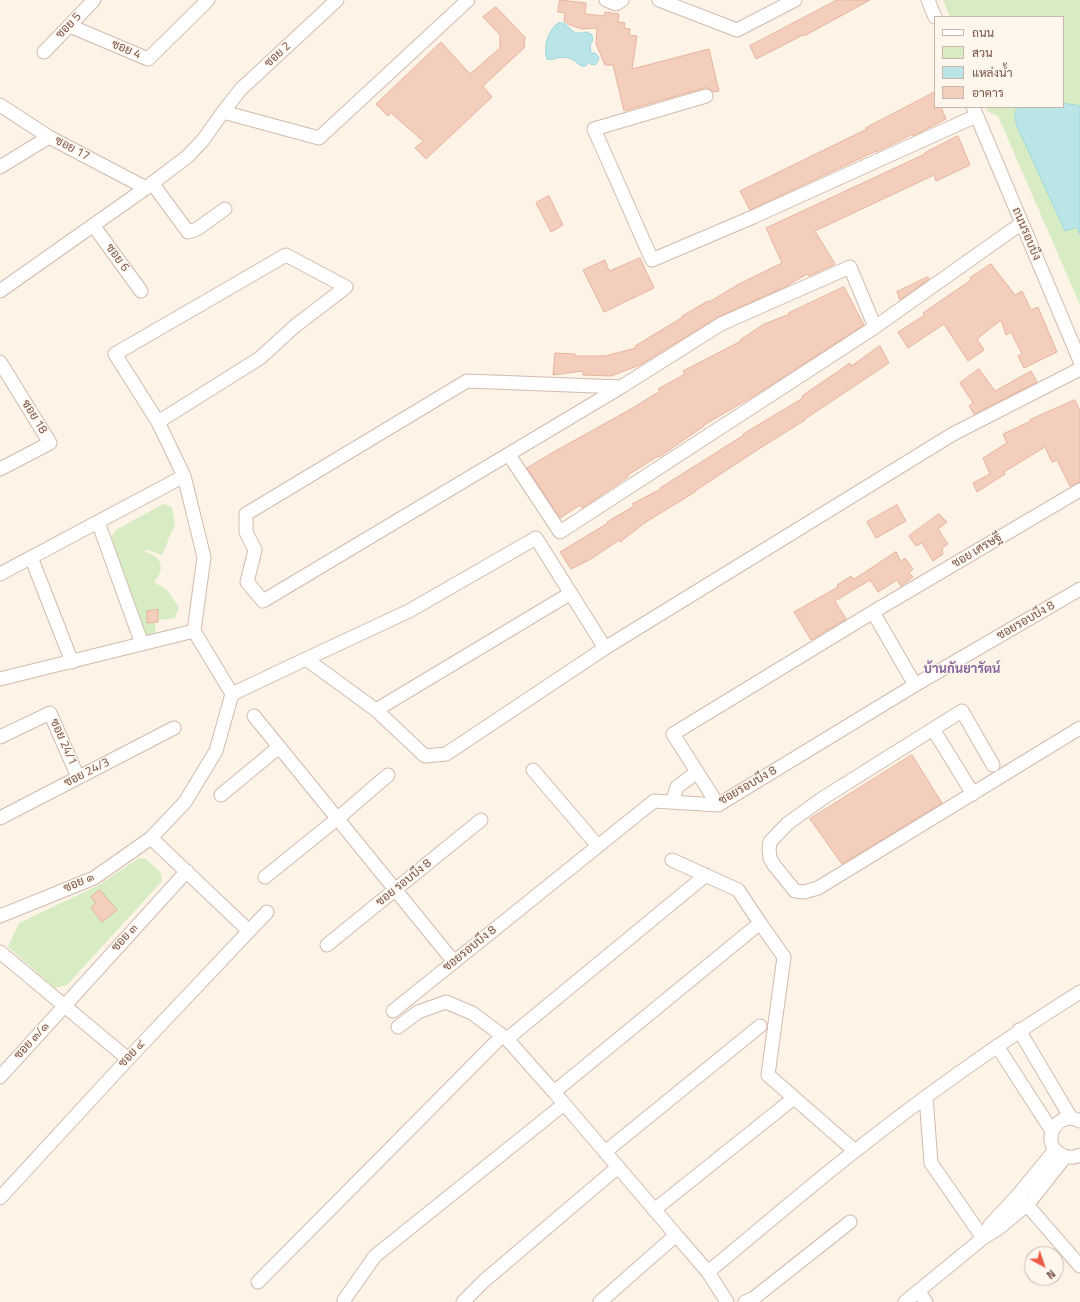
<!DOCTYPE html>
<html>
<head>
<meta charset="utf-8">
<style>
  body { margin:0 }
  #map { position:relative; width:1080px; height:1302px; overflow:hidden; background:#fdf3e7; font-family:"Titillium Web",Sarabun,sans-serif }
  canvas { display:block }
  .legend { position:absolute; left:934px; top:16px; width:130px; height:92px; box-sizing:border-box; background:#fff7ee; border:1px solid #c9b7ac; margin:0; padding:5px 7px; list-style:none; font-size:12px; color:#78564a }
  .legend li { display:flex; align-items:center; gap:8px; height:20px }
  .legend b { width:20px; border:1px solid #c9b7ac }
  .north { position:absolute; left:1024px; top:1246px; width:40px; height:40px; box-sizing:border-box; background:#fff7ee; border:1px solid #c9b7ac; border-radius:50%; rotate:140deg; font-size:11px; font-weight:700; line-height:16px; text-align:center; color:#78564a }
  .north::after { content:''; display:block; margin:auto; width:14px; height:18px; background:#ec5e47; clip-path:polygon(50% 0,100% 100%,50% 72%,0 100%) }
</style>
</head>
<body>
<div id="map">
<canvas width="1080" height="1302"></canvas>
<ul class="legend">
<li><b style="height:5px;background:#fff"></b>ถนน</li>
<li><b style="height:11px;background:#d8ecc4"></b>สวน</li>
<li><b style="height:11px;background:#bae5e8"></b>แหล่งน้ำ</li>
<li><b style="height:11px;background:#f4cebd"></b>อาคาร</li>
</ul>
<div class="north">N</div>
</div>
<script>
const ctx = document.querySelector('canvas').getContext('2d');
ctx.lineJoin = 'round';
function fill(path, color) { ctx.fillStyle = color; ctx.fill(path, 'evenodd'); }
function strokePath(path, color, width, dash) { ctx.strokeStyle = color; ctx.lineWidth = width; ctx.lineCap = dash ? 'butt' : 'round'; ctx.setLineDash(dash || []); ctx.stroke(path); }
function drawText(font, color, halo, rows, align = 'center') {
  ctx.font = font + ' "Titillium Web",Sarabun,sans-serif'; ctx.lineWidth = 3; ctx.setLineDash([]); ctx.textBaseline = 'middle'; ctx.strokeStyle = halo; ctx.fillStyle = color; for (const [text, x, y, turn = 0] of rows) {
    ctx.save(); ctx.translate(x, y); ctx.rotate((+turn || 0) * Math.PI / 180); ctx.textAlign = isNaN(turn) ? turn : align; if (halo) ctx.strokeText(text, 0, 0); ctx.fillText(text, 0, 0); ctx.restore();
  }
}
fill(new Path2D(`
  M943,0H1080V106L1063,103V17H950Z
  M986,107H1018L1015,112L1014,117L1065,231L1077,227L1080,235V305L998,116L987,111Z
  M163,504L172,507L175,524L162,555L146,549L145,552C162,556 166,569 154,582L168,591L179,608L175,618L158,620L157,610L147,611V622H155L156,634L147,636L110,539L116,530Z
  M139,858L146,859L161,873L162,881L67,985L55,988L8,947L19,923L99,885Z`), '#d8ecc4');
const water = new Path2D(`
  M559,23H564C575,32 572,35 587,32L592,35L593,40L590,45L591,53H595L599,57L598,61L595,65L590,64L588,62L586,66H581C572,57 563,55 551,60L547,59C543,48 548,28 559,23Z
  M1063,103L1080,106V235L1077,227L1065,231L1017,126C1015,119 1013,114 1018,107H1063Z`);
fill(water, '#bae5e8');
strokePath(water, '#9fd6da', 1);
const building = new Path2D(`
  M560,0L586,3L585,14L604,16L605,12L619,14L618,22L625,23L624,28L630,29L629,35L637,36L632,69L709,49L719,91L713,92L708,88H704L624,111L613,65H605L596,44L597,28L582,29L570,25L564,21L565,13L558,12Z
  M837,0H870L804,36L803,35L756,59L750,46Z
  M496,7L525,37L524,48L483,86L492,97L426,159L415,148L423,141L391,113L388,116L376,104L441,42L470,74L500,48V35L483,17Z
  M935,92V107H941L946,119L913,136V134L876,152V151L750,210L740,191L867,129L866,128Z
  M958,136L970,165L936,181L934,175L815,231L835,264L809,276L807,274L785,287L718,317L640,365L611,376L583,375V371L553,375L555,353L575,354V356H605L636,348L635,346L683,317L682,316L708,301L709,302L739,284L782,263L766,228L925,154V153Z
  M549,196L563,225L551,232L536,203Z
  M640,258L654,288L604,312L583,270L605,260L609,271Z
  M991,264L1015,295L1022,291L1031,310L1038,307L1057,352L1024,368L1018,356L1022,354L1011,332L1006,335L1001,320L977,339L984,350L968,361L944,324L908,348L898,332L925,315L923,313L971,280L970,278Z
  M928,277L929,279L900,300L897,292Z
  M844,287L864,325L757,394L704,425V426L659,457L658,456L628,475V477L582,508L580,505L560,518L527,468L550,454L631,409L660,391L658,389L685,374L683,371L741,341L740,340L764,324L790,314L789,313Z
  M880,346L889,363L805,419V420L754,452L695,491V492L646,522L620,542L619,540L591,559L571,569L560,552L608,523L607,522L634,506L632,504L661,489L660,488L744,435L743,434L803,398L802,396L850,363L851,366Z
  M979,369L995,391L1031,371L1037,382L974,414L969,406L973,403L960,383Z
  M1075,400L1080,411V482L1070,486L1057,460L1052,462L1045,447L1004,472L1005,474L977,492L973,483L990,474L983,458L1007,443L1003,434L1031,421L1030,420Z
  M897,505L906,521L876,538L867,522Z
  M939,514L947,522L938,529L948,544L942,548L943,554L933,561L922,543L916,546L909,536Z
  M896,552L901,561L905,558L913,569L909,573L913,577L901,586L897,580L878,592L870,580L835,601L846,619L811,640L794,612L838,587L837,585L851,576L854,579Z
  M158,610V622L147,623V611Z
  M912,755L942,803L842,864L810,819Z
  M100,890L117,910L102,922L91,908L96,903L91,897Z`);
fill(building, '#f4cebd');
strokePath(building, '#e7b39d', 1);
const minor = new Path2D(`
  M606,0L616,4L622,0
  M659,0L737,30L795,0
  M928,0L935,17
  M70,26L148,59L208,0
  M44,52L94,0
  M706,96L594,129L652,260L753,217L976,116
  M0,105L49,137L146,188
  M973,107L1080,361
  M223,112L241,89L337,0
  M0,167L49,137
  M152,183L188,232L197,229L225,209
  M93,225L141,291
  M0,291L146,188L188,156L203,140L223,112L319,138L468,0
  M0,362L50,443L0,469
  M621,387L263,601L247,582L255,550L246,532V514L467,381L621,387L721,324L850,267L875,327
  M158,422L260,358L295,326L346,287L286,255L115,354L158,422L184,476L204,557L194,631L232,694
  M509,455L560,532L875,327L1022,223
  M98,522L142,644
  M31,557L72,662
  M0,574L184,476
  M873,612L915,685
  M306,659L409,611L536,538L605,648
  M0,679L194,631
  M376,710L571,593
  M254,716L454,962
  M933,729L962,711L993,765
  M0,737L50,713L78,777
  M533,770L598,846
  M973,794L933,729L823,798L787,824L770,842L769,849L770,858L774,865L795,891L804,892L818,888L1080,728
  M221,795L279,747
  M672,802L677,787L697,772
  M718,805L673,734L873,612L1080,490
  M0,818L174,728
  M151,838L249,931
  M672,860L738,890L760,923
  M265,877L337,819L388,775
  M0,916L94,878L151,838L185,802L216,751L232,694L306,659L376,710L425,756L446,754L605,648L953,434L1080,369
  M327,945L481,820
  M0,952L128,1059
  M393,1011L654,801L718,805L915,685L1080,589
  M398,1027L418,1012L446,1002L472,1013L507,1039L554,1092
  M1019,1030L1071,1118
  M507,1039L706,875
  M997,1046L1052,1131
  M0,1077L187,871
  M926,1097L931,1163L983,1238
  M1080,1121C1057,1108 1038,1144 1062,1155C1068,1158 1074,1158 1080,1155
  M605,1152L760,1026
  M0,1198L128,1059L267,912
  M1021,1198L1080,1266
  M654,1210L794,1098
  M676,1235L554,1092L760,923L784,957L768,1075L855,1151
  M984,1237L990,1225L1018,1195L1055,1150
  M708,1272C757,1232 805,1190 855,1151C927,1094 1002,1041 1080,992
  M258,1282L502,1036
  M918,1291L926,1302
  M344,1300L375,1256L564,1104
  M463,1302L484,1281L618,1167
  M600,1302L676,1235L708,1272L727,1302
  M745,1302L754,1298L850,1222
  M905,1302L983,1238L999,1228L1028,1204L1065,1157`);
strokePath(minor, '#d2bbae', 15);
strokePath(minor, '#fff', 13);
drawText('12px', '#78564a', '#fff7ee', [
  ["ซอย 5",69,26,-46],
  ["ซอย 4",126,50,23],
  ["ซอย 2",278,55,-43],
  ["ซอย 17",72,149,28],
  ["ถนนรอบบึง",1026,234,67],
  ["ซอย 6",117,258,54],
  ["ซอย 18",34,417,58],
  ["ซอย เศรษฐี",977,551,-31],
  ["ซอยรอบบึง 8",1026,621,-30],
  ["ซอย 24/1",63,742,66],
  ["ซอย 24/3",87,773,-27],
  ["ซอยรอบบึง 8",748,786,-30],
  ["ซอย ๑",79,883,-24],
  ["ซอย รอบบึง 8",404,883,-39],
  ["ซอย ๓",125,938,-48],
  ["ซอยรอบบึง 8",470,949,-39],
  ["ซอย ๓/๑",32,1041,-48],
  ["ซอย ๔",132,1054,-47]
]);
drawText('bold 13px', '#85659c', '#fff7ee', [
  ["บ้านกันยารัตน์",962,670]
]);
</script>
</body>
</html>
